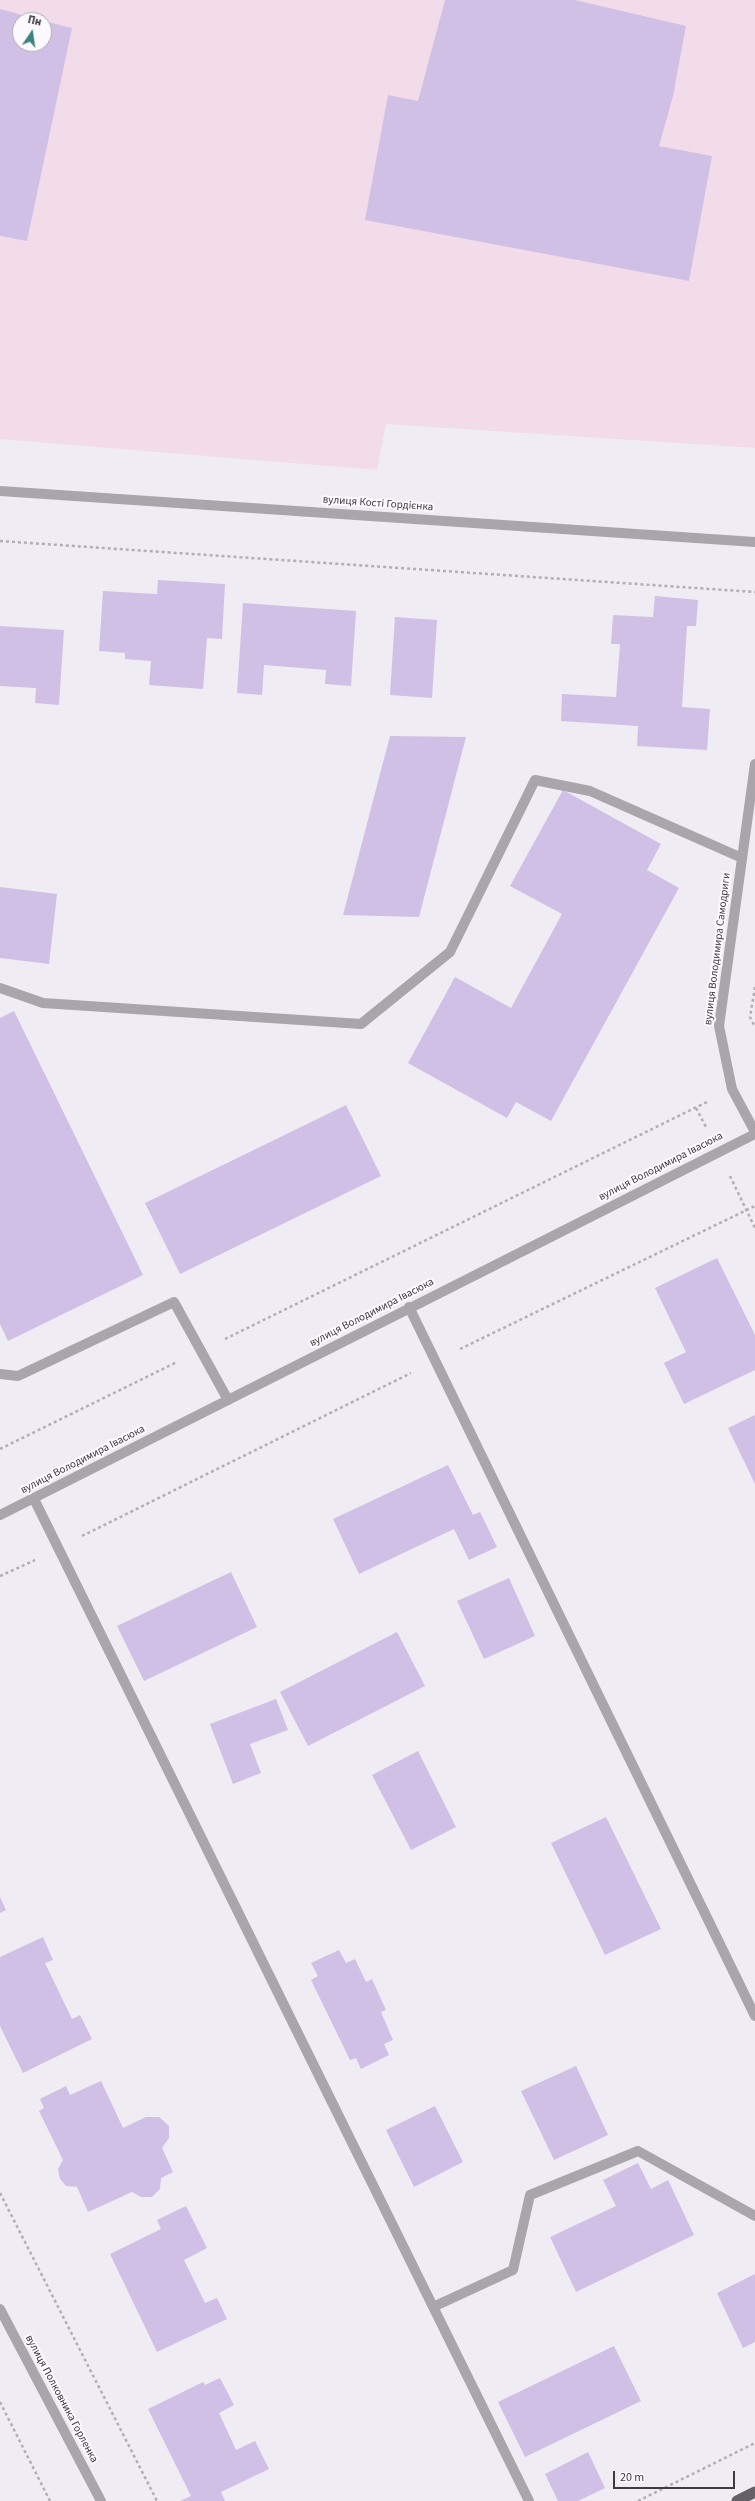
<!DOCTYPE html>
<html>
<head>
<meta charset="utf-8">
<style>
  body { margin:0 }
  #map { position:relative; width:755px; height:2501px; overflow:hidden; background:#efecf4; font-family:"Source Sans 3",sans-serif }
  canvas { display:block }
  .north { position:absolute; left:12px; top:12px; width:40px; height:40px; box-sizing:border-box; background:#fcfaff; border:1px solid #afaeb2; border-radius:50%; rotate:13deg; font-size:11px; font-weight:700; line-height:16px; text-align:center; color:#3c3b3e }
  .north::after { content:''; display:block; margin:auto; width:14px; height:18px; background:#3c837f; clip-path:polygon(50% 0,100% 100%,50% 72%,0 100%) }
  .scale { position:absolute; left:613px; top:2471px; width:122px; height:18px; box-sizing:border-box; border:2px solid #3c3b3e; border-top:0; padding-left:5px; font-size:12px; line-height:14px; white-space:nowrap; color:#3c3b3e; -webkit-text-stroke:3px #fcfaff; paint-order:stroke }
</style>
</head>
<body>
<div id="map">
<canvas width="755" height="2501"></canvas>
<div class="north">Пн</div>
<div class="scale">20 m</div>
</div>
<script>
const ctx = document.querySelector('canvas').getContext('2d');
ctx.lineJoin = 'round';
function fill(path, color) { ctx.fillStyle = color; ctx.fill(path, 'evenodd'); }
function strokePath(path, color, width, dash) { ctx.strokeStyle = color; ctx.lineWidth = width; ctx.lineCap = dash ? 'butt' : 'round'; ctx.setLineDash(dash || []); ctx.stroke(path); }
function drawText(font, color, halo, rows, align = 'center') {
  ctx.font = font + ' "Source Sans 3",sans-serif'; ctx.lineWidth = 4; ctx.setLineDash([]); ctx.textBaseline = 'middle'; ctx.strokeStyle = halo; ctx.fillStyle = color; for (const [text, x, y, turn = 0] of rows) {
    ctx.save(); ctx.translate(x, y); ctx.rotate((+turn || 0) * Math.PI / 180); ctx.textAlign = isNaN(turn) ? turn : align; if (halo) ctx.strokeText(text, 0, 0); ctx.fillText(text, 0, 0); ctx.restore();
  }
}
fill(new Path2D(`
  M0,0H755V448L386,424L377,470L0,439ZM20,20H44V44H20Z`), '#f2dcea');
fill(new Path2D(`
  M445,0H575L686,26L673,96L659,146L712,156L689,281L365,220L388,95L418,101Z
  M0,9L40,20H20V44H44V21L72,28L27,241L0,236Z
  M158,580L225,584L222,639L207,638L203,689L149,685L151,661L125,659V653L99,651L103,591L157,594Z
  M655,596L698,600L696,626H687L682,707L710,709L707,750L637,746L638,726L561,721L562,694L616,697L620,644H611L613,615L653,617Z
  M243,603L356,611L351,686L325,684L326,670L264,665L262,695L237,693Z
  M395,617L437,620L432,698L390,695Z
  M0,626L64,630L59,705L35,703L36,688L0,686Z
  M390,736L466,737L419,917L343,915Z
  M563,790L661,844L647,870L679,888L551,1121L516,1102L507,1118L408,1063L455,977L511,1008L562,914L510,886Z
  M0,887L57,894L49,964L0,958Z
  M14,1011L143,1275L8,1341L0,1324V1018Z
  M346,1105L381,1176L180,1274L145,1203Z
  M717,1258L755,1335V1370L684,1404L664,1363L686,1352L655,1288Z
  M755,1415V1484L728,1428Z
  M448,1465L473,1515L480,1512L497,1547L469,1560L454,1529L359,1574L333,1519Z
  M231,1572L257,1627L144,1681L117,1626Z
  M509,1578L535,1636L484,1659L457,1601Z
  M397,1632L425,1686L308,1746L280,1692Z
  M276,1699L288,1730L250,1744L261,1773L233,1784L210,1724Z
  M418,1751L456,1827L411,1850L372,1775Z
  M606,1817L661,1929L605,1955L551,1843Z
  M0,1897L6,1910L0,1913Z
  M43,1937L53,1960L45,1963L72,2019L80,2015L92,2039L23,2073L0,2026V1957Z
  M339,1950L346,1963L355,1959L366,1982L372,1979L386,2010L381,2012L393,2040L384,2044L389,2055L361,2069L356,2058L350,2060L311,1980L318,1976L311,1963Z
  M576,2066L608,2135L554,2160L521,2091Z
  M101,2081L123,2128L146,2117H159L169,2126V2138L162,2148L173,2172L161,2178L160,2189L152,2197H141L132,2192L88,2212L77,2187L66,2186L60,2179L58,2169L63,2160L39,2111L44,2108L40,2099L66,2086L70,2095Z
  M435,2106L463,2162L414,2187L386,2130Z
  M638,2163L651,2189L668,2180L694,2235L576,2292L550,2237L616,2206L603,2180Z
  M186,2206L207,2248L184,2260L205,2303L217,2298L227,2319L157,2352L110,2254L161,2229L157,2220Z
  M755,2274V2342L743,2348L717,2293Z
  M614,2346L641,2401L525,2457L498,2402Z
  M220,2378L234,2405L219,2413L236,2450L255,2441L269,2469L221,2492L225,2501H180L191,2496L148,2409L203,2382L205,2385Z
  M588,2452L605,2488L578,2501H558L545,2474Z`), '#d1c0e5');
strokePath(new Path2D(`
  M0,541L755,592
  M755,987L750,1017L755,1027
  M696,1108L707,1129
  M730,1176L755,1228
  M225,1339L709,1101
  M460,1349L755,1206
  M0,1449L177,1362
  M82,1536L411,1373
  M0,1576L35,1560
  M0,2193L157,2501
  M0,2402L50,2501
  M638,2501L755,2443`), '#b1aeb5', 2.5, [3, 3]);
strokePath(new Path2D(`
  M0,988L43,1003L361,1024L450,952L535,780L590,791L742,858
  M409,1307L755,2016
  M0,1374L18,1376L174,1302L228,1400
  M34,1499L529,2501
  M433,2307L513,2270L530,2195L638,2151L755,2216`), '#a8a6aa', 10);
strokePath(new Path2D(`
  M0,491L755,542
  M755,764L719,1026L732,1089L755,1132
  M0,1515L755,1134
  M0,2309L101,2501`), '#a8a6aa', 10);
strokePath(new Path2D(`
  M737,2501L755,2492`), '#646067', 11);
drawText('11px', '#3c3b3e', '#fcfaff', [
  ["вулиця Кості Гордієнка",378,504,4],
  ["вулиця Володимира Самодриги",718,949,-83],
  ["вулиця Володимира Івасюка",661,1167,-27],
  ["вулиця Володимира Івасюка",372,1313,-27],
  ["вулиця Володимира Івасюка",83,1460,-27],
  ["вулиця Полковника Горленка",61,2399,62]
]);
</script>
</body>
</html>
